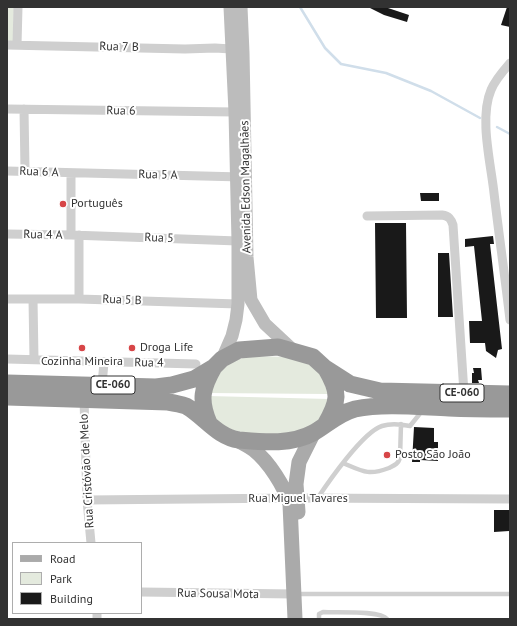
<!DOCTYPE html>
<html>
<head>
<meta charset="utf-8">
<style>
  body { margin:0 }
  #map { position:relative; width:517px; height:626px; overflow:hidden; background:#fff; font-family:"PT Sans",sans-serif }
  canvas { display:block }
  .frame { position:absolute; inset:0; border:8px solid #323232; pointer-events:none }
  .legend { position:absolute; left:12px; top:542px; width:130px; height:72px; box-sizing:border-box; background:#fff; border:1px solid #adadad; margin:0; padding:5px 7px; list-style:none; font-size:12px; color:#323232 }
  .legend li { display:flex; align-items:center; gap:8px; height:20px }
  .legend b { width:20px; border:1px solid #adadad }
</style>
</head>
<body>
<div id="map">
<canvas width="517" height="626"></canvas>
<div class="frame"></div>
<ul class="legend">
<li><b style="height:5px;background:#aaa"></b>Road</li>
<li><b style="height:11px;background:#e4eade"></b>Park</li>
<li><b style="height:11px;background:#191919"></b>Building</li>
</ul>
</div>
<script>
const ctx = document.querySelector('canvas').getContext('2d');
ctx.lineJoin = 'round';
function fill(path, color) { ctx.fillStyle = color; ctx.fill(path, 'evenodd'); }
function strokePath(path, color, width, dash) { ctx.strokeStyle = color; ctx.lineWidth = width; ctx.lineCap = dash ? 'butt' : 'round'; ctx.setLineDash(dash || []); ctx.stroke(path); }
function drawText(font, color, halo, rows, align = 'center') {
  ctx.font = font + ' "PT Sans",sans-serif'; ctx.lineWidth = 4; ctx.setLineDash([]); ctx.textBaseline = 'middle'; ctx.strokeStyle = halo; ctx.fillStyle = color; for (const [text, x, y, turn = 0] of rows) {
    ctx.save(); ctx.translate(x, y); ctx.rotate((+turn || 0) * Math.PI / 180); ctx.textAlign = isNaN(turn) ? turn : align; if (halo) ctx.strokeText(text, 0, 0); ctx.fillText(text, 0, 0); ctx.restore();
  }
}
fill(new Path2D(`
  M7,7H14L13,41H7Z
  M250,356L292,357L314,366L321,373L328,394L209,393C217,372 227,361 250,356Z
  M208,396L329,399L324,415L317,422L294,435L249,434L229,429L214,418Z`), '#e4eade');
strokePath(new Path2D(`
  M300,7L325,48L341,64L386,73L431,91L480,118
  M497,127L510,134`), '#d0deea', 2.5);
fill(new Path2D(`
  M368,7H385L409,15L407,22L384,15Z
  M507,7H510V27L501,25Z
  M420,193H439V201H421Z
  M375,223H406L407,318H376Z
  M493,236L494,244H490L502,349L498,350L496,358L486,351L485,343H470L469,321H482L474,246L465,247V239Z
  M438,253H449L453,317H438Z
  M473,368H481L482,380H478L479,383H472V373H474Z
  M414,427L434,428V442H438V461L420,460V462H412Z
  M494,510H509V531L494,532Z`), '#191919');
strokePath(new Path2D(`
  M343,463C362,471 368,476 389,468C395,465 398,464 400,458L401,424
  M317,499C329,481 363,432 382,426C391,423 400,424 410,426L422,411
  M301,594H510
  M319,619V614L323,612C336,613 380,610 387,619`), '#cfcfcf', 4.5);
strokePath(new Path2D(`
  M7,45L185,49L215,48L231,49
  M17,45L18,7
  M510,63C503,71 495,80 491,90C479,118 491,164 494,193C499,235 505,277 510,320
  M7,109L235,112
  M24,109L25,170
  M7,171L242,177
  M71,173V235
  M367,216L442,215C449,216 451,219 453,225L464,393
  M7,234L71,235L238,241
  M7,299H79L238,304
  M33,299L34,359
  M79,299V235
  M7,359L196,364
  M102,384L104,363
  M84,399L87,500L91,543
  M87,500L297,498L510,499
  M141,592L294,594
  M97,613V619`), '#cfcfcf', 9);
strokePath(new Path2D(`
  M241,7L243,53L247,257L251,300L265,324L294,351
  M222,359L232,336L236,320L238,304V241L235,112L230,7`), '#bcbcbc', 13);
strokePath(new Path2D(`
  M237,440C243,443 249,446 254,450C269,462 284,486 290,504L295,619
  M298,512L296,484L299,462L314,432`), '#aaa', 15);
strokePath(new Path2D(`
  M7,383L156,387L172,385L194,379L214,367L222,359L239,350L278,347L313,357L325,368L350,384L380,391L510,394
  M7,397L168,402C174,403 180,404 186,406C204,416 217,437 239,440C263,442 291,445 313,433C327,425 339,413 355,409C384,403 420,407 449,408C470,409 490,409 510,409
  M209,423C199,400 202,388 214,367
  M325,425C339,401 340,393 326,369`), '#999', 17);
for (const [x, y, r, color] of [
  [63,204,4,"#d74547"],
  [82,348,4,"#d74547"],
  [132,348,4,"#d74547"],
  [387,455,4,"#d74547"]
]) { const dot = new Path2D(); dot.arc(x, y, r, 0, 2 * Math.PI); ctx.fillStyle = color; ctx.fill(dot); strokePath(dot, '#fff', 1.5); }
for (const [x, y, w] of [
  [113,385,44],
  [462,393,44]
]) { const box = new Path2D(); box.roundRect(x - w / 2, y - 9, w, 18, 3); ctx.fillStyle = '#fff'; ctx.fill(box); strokePath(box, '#323232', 1); }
drawText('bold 11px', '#323232', null, [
  ["CE-060",113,385],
  ["CE-060",462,393]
]);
drawText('12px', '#323232', '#fff', [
  ["Rua 7 B",119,47,1],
  ["Rua 6",121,111,1],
  ["Rua 6 A",39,172,2],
  ["Rua 5 A",158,175,1],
  ["Avenida Edson Magalhães",246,187,-91],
  ["Rua 4 A",43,235,1],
  ["Rua 5",159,238,2],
  ["Rua 5 B",122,300,2],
  ["Rua 4",149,363,1],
  ["Rua Cristóvão de Melo",87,471,-93],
  ["Rua Miguel Tavares",298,499],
  ["Rua Sousa Mota",218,594,1]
]);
drawText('12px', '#323232', '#fff', [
  ["Português",71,204],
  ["Droga Life",140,348],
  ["Cozinha Mineira",82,362,"center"],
  ["Posto São João",395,455]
], 'left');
</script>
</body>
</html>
